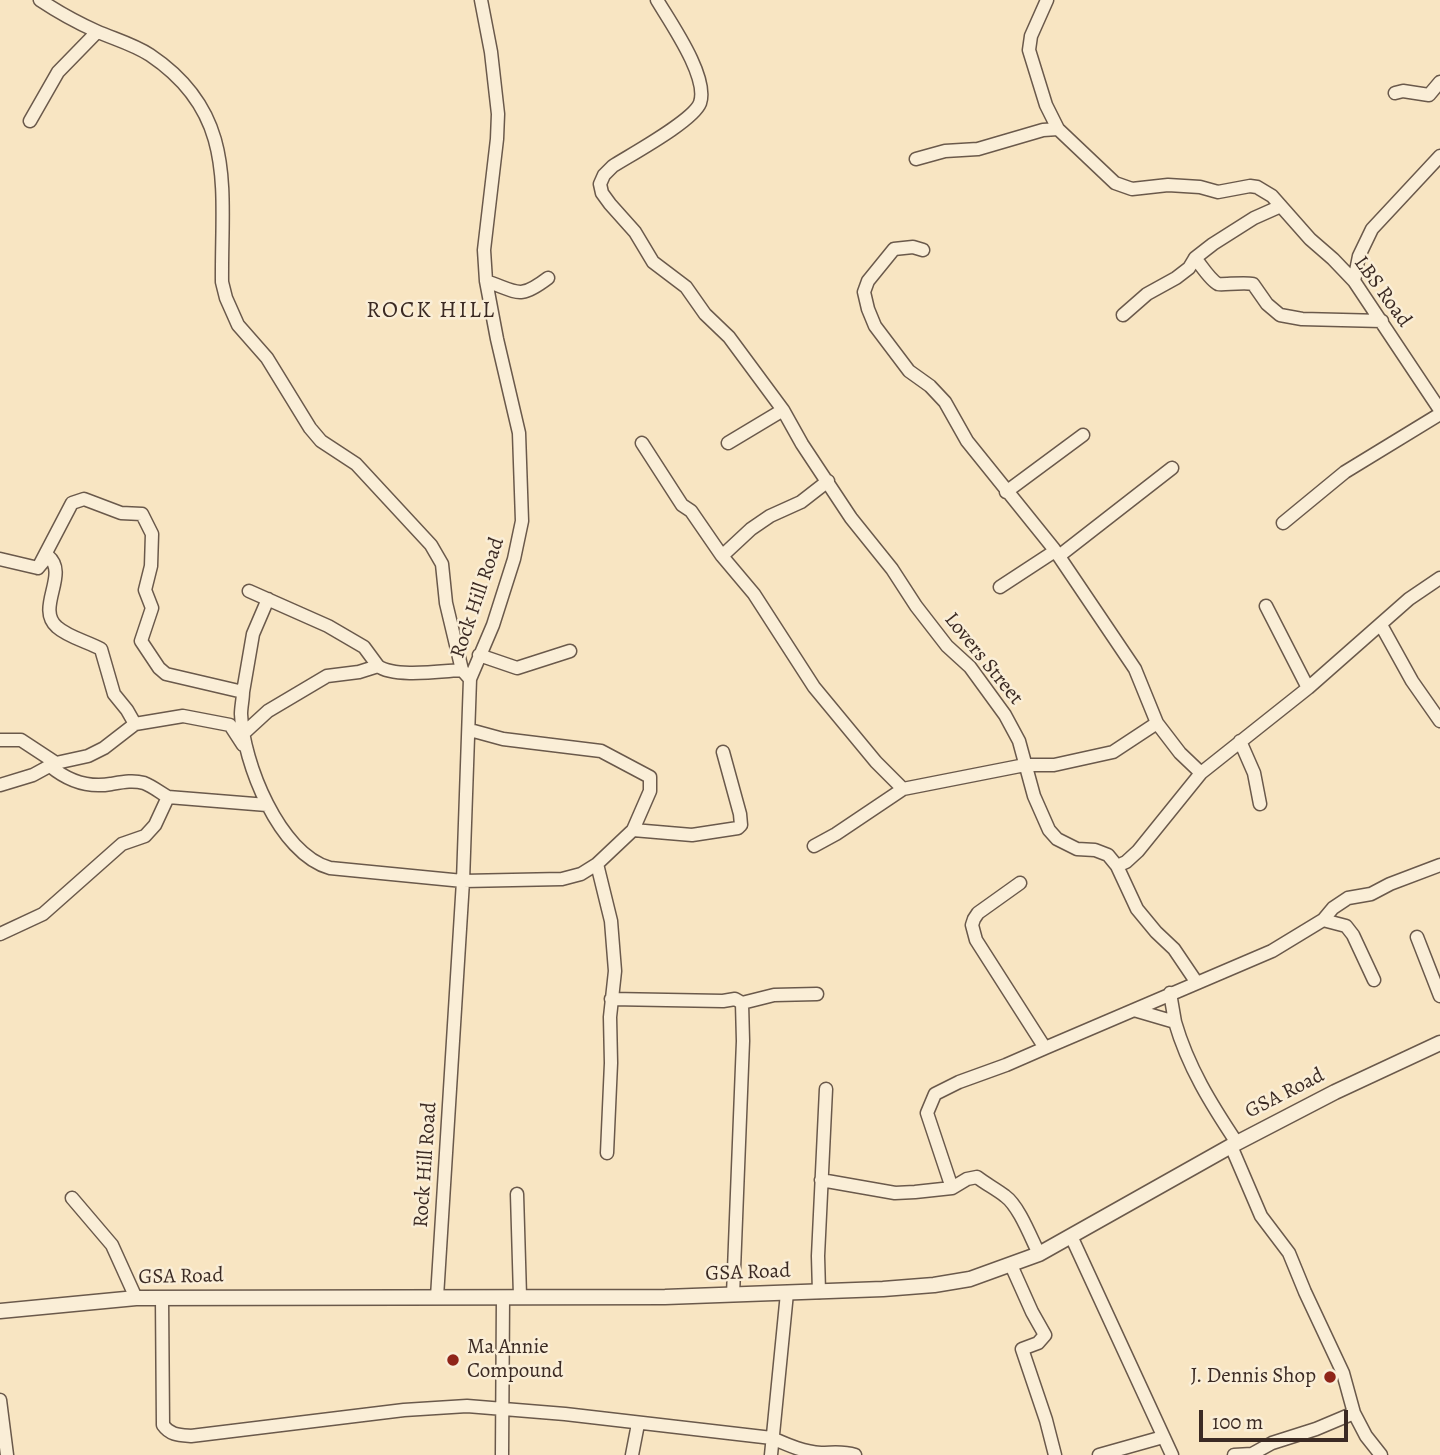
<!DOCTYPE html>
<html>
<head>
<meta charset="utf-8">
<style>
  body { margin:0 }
  #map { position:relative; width:1440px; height:1455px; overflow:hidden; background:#f8e5c2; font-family:Alegreya,serif }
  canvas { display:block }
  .scale { position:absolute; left:1199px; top:1410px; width:149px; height:32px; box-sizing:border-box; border:4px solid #3b2a23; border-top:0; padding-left:9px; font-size:21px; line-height:24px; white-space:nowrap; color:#3b2a23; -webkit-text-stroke:5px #faeed7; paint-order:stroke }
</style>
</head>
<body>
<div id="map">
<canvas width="1440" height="1455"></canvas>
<div class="scale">100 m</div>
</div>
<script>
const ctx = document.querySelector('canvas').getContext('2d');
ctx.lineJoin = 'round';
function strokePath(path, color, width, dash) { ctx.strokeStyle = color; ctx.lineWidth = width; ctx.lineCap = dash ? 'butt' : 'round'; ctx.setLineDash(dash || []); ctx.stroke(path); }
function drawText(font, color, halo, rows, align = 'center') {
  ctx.font = font + ' Alegreya,serif'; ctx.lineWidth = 5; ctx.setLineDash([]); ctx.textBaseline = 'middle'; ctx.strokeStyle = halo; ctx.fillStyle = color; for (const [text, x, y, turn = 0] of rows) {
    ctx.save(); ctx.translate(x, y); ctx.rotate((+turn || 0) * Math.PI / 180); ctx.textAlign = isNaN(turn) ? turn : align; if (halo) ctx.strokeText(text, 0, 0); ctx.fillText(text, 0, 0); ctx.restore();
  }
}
const minor = new Path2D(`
  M40,0C58,12 76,22 96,31C114,39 133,44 150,55C238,114 221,190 222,282L226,298L238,325L267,358L310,428L321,441L356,464L431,545L442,564L446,603L462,670L470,679
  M657,0C670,22 709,77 700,103C693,121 632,154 613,166L604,175L600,184L602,193L610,204L635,232L653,262L686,287L705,314L729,337L783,410L802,444L851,518L892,569L916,606L947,646L970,667L1005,715L1019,741L1034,796L1049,830L1057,839L1077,849L1095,850L1108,855L1117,866L1137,909L1156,932L1174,949L1197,983
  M1047,0L1031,36L1029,50L1046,105L1058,129L1115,183L1132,189L1168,185L1200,187L1218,192L1250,186L1257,187L1272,196L1310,239L1333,259L1354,281L1440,410
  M1395,93L1403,91L1429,95L1440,82
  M30,121L58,72L97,32
  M916,159L945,151L978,149L1043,130L1058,129
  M923,250L913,247L894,249L868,281L864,292L868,309L875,326L909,371L930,386L945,402L967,441L1054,549L1135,669L1157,723L1180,753L1201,773
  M1195,258C1201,265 1210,280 1218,284C1223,285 1244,282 1253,284L1267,304L1280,315L1302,319L1382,321
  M486,281C518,292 519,300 548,278
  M1354,281L1359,256L1372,229L1440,156
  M1123,315L1147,294L1176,278L1189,268L1195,258L1213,244L1254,218L1281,206
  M642,443L682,505L691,511L722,556L754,594L814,687L876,762L903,789
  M728,443L783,410
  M1006,492L1083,435
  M1283,523L1345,472L1440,414
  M722,556L751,529L770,516L801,502L828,481
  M1059,556L1172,468
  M0,559L38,568L48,556C70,574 35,608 57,627C68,637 88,642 101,649L114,694L127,710L135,724
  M38,568L72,503L84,499L121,513L142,514L152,534L151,566L145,590L152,608L141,641L159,668L166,674L243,692C243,699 241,707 241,714C243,762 279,854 330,868L463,881L562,879L581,874L597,864L633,830L692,835L738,828L741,825L740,814L723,752
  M1000,587L1055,551
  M249,591L328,626L364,647L378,666
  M1266,606L1308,688
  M1381,625L1412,681L1440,721
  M479,655L517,668L570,651
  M243,692L253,634L268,599
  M470,730L503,739L601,751L650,777V791L633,830
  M244,733L268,711L327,676L359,672L378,666C394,678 442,671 462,670
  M0,740H21L56,763L88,756L104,748L135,724L183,716L230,725L243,745
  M1240,741L1254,773L1260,804
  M50,766C68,781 88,788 111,784C123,782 133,780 144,783C152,786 161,793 168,797
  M0,785L33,775L55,763
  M814,846L836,834L903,789L1025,765H1054L1113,752L1157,723
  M597,864L611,921L615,971L610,1017L611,1063L607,1153
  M1117,866L1126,862L1138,851L1201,773L1308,688L1409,599L1440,578
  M1020,883L978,913L974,919L972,925L976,940L1045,1048L1272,951L1323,920L1333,908L1348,898L1371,894L1390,884L1440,865
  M1323,920L1346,926L1353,935L1374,980
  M0,934L43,914L122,844L145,836L155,825L168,797L267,805
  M1417,937L1440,996
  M1170,993L1175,1022
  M611,999L723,1001L735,999L742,1003L743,1041L733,1295
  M742,1003L774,995L817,994
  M1134,1010L1175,1022C1188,1067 1211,1104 1237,1143
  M1231,1146L1261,1216L1289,1253L1305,1292L1343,1373L1354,1413L1366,1436L1381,1455
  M821,1180L895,1193L915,1192L952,1188L967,1179L977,1177C986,1184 996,1189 1005,1196C1019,1206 1031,1238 1039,1254
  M952,1188L927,1113L935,1094L959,1082L1006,1065L1045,1048
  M517,1194L520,1296
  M72,1198L112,1245L136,1298
  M1071,1236L1172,1455
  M1011,1265L1032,1312L1045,1335L1038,1343L1022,1349L1046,1420L1055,1455
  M819,1292L818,1256L826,1089
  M437,1297L463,881L470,679L493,625L514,559L522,521L519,433L497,339L486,281L484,250L497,139L498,114L491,52L481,0
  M162,1298L163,1425C170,1435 179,1435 191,1436L404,1410L467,1406L565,1414L772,1438C788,1445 803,1452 821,1453C833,1453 842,1451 855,1455
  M0,1400L7,1455
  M502,1455L503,1297
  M632,1455L638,1424
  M771,1455L787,1293
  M1099,1455L1163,1437
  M1234,1455L1252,1454L1272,1443L1316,1429L1354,1413`);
const tertiary = new Path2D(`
  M0,1311L136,1298L665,1297L883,1289L934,1285L970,1279L1039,1254L1231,1146L1335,1092L1440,1043`);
strokePath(minor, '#6a594b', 15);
strokePath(tertiary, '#6a594b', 17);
strokePath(minor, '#faeed7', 12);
strokePath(tertiary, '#faeed7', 14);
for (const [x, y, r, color] of [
  [453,1360,7,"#8f2418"],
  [1330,1377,7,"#8f2418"]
]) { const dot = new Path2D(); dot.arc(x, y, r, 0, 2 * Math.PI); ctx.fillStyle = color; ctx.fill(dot); strokePath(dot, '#faeed7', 2.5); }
drawText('21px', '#3b2a23', '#faeed7', [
  ["LBS Road",1382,292,54],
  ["Rock Hill Road",478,598,-71],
  ["Lovers Street",983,659,51],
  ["GSA Road",1285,1094,-27],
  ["Rock Hill Road",426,1165,-86],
  ["GSA Road",748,1273,-2],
  ["GSA Road",181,1277,-1]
]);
drawText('21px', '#3b2a23', '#faeed7', [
  ["Ma Annie",467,1348],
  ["Compound",467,1372],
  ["J. Dennis Shop",1316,1377,"right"]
], 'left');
ctx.letterSpacing = '2px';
drawText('23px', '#3b2a23', '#faeed7', [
  ["ROCK HILL",431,311]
]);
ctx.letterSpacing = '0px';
</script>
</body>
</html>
